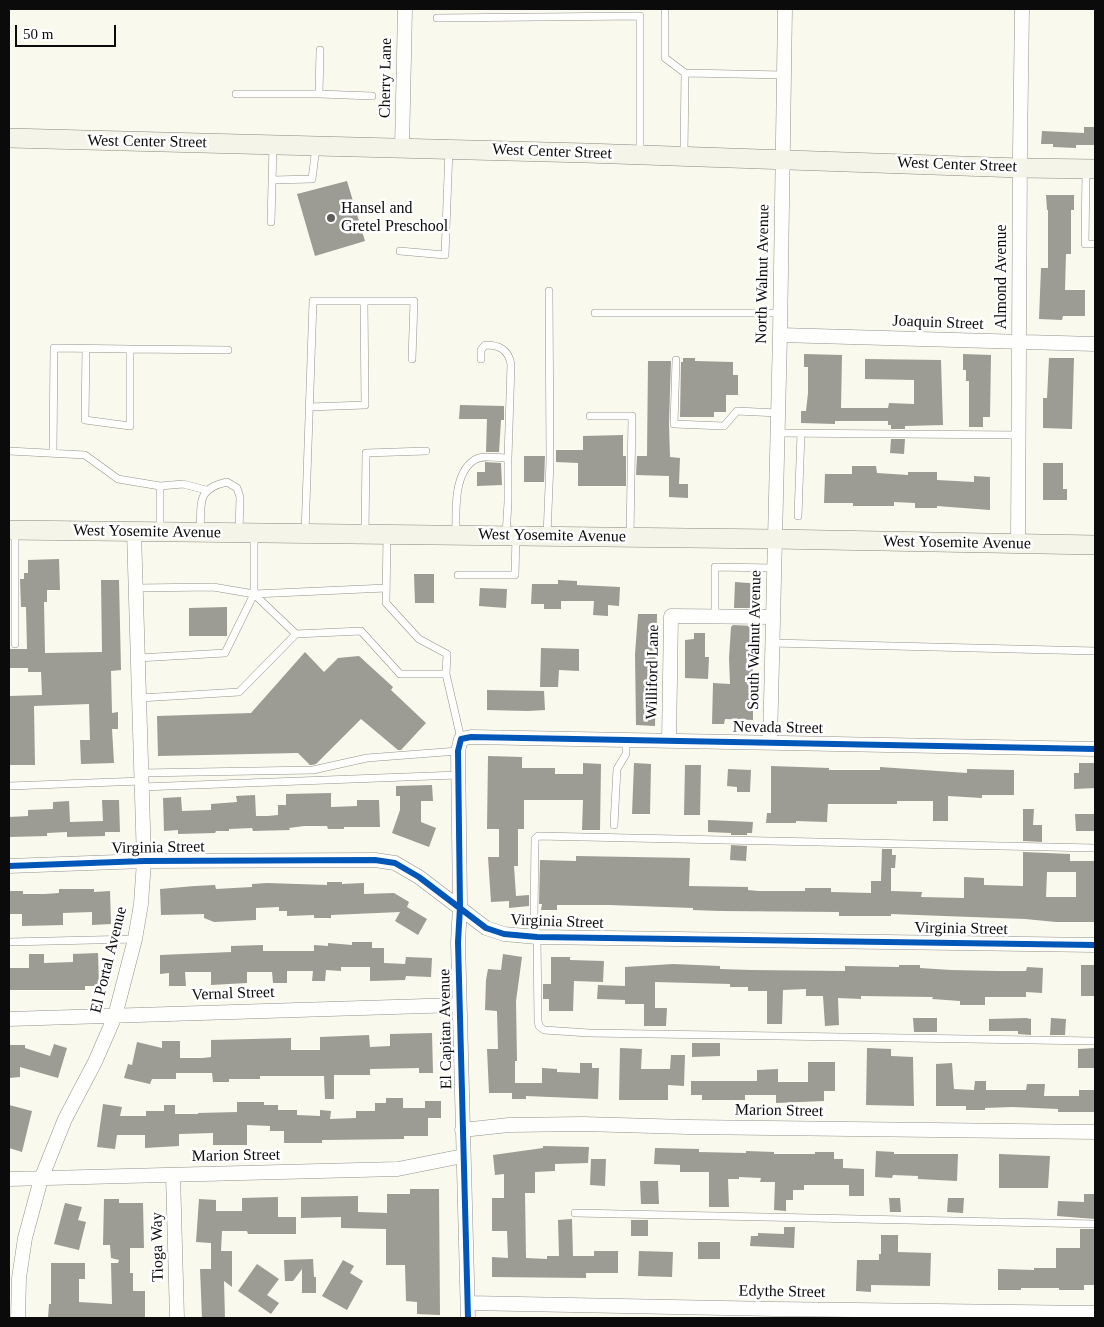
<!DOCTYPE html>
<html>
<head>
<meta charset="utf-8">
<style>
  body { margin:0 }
  #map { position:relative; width:1104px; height:1327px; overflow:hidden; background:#faf9ee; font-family:Georgia,serif }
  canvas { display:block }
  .frame { position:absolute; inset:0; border:10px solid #0b0b0b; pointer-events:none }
  .scale { position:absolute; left:15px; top:25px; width:101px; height:22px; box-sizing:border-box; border:2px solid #0b0b0b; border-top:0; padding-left:6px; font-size:15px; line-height:18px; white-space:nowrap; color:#0b0b0b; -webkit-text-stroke:4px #fff; paint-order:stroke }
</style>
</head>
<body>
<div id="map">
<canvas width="1104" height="1327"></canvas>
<div class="frame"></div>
<div class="scale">50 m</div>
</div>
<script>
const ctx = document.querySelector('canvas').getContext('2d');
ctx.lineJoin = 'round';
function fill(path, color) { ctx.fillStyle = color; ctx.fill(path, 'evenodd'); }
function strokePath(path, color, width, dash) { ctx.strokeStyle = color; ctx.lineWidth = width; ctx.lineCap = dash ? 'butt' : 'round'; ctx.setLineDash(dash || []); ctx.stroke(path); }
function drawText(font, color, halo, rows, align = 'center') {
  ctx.font = font + ' Georgia,serif'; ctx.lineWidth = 5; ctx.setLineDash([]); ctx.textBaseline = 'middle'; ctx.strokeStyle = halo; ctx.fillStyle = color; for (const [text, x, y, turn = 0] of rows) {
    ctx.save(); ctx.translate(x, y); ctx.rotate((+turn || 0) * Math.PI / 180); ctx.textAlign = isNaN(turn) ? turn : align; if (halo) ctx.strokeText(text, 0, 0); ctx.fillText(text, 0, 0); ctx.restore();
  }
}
fill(new Path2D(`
  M1084,127H1095V145H1076V148L1053,147V144H1041L1042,131L1084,133Z
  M347,181L365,241L315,256L297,194Z
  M1046,195H1074V210H1071V254H1066L1065,290H1085V316H1063L1062,320L1039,319L1041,268H1048V210H1047Z
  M804,354L842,355L841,408H888L889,403L914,404V380L865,379V359L941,360L943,425L905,426V429H891V425H888V421H835V424L801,423V411H806L808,393V367H804Z
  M963,354L991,355L990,417H983V427H969V381H966V370H963Z
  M683,358H695V361L733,362V375H738V395H726V412H714V417H680L681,362H683Z
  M1049,358H1074L1072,429L1043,428V398H1047Z
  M648,361H671L669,424L670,457L680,458L679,484H688V498L669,497V476L636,475L637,456H647Z
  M460,405L504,406V420H501L499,452H486L487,419H459Z
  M623,435V456H626V486H578V463L556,462V450H583V436Z
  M891,439H905L904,454L890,453Z
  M524,456H545L544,482H524Z
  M485,462L501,463L502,485L477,486V472H485Z
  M1043,463H1063V489H1067V500H1043Z
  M852,466H876L877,473L908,475V472H937V480L974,482V476L990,477V510L937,506V508H915V503L894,502V506H853V503H824L825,474H852Z
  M59,559L60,590H47V602H44L45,653L102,652L101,580H119L121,670L111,671L112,713L118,712V729H112L114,763L81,764L80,740H90L89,704L34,706L35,765H10L9,696L42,695L41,672H28V668H9V649H27L26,607H21L20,579H24V573H28V560Z
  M414,574H434V603H415Z
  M558,580L577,581V585L620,587L619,606L608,605V616L593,615L594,601H561V609H544V604H531L532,584H558Z
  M735,582L762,584L760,608H734Z
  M480,588L507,589L506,608L479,606Z
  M227,607V636H189V608Z
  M638,614H657L655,726L636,725L635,654Z
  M733,625L754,626L753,645H752L753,682H750L749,708H753V720L725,719L724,724H712L713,683L730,684L729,658L731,627Z
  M694,633H705V657H709L708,679L685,678V640L694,639Z
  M541,648L579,649V671L559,670L558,687H540Z
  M305,652L324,672L338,658L359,656L393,687L391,690L426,723L401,750H398L361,719L316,764L312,765H310L298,753L158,756L157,716L251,713Z
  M487,690L544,691L545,710L528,711L487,710Z
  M488,756L522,757V768H555V774H583V763L601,764L600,830H582L583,800H524V829H518V866H514L516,896L529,895V906L509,908V901L491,902L488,857H499V829H487Z
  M634,763L651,764L650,814H632Z
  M1079,763H1095V788L1074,789V773H1079Z
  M685,765H701L700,815H684Z
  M771,766L829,768V770H880V767L967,773V769L1014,770V795H982V798L948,796V821H933V801H897V804H828L827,822L796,821V823H766L767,813H771Z
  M728,769L751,770L750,792H737V787L727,786Z
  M432,785L433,801H421V822L436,828L429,847L392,833L400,810V796H396V786Z
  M331,793V807L357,806V800H379L380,827H344V829H328L327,826H304L289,828L290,830L253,831L252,828L229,829V831H216L215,833L178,834V830L164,831L163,798L181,797L182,811L211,810V804L237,802L236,796L255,795L256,816H268L278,815V805H286V794Z
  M102,800H119L120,832H105V836L67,837V832L47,833V836L9,837V817L28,816V810L53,809V802L69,801L70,822L103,821Z
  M1023,809H1034L1033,825H1042V842L1023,841Z
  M1075,814H1095V831H1076Z
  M708,820L753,822L752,833H747V835H731V833L708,832Z
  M731,845L747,846L746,861L730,860Z
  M882,849H892V855H896L895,868H891V891L922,892L921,897L964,898V877L984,878V885L1023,886V852L1070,854V861H1095V922H1056L1025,919L891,914V916H839V912L720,911L693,910V908L609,905H557V910H541L542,904H539L540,860L576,861V856L690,858L689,886L748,887V890L758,891H805V888H831V892L871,893V881H881ZM1047,872H1076V897H1046Z
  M327,882H342V884L364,883V894L394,893L409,902L407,907L427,919L418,935L395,921L400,912L331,915V918H314V915L287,916V911H279V907L256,908V920L214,922L204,918V914L161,915L160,889L195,886L215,885L216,889L252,887V884L267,883L327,885Z
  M59,889H94V892L110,891L111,924L92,925V912L63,913V925L22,926V914H9V891H23V894H45L59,893Z
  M352,942H372V948H384V963L405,964L406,957L432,958L431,977L406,976L405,980L370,981V967H341V971L326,970L325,981H312L313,971H287V983H273L272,972H247V983L211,985V972H185L186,986H169V973L160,974V955L231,952V946L263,945V951H314V945L328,946V943L352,945Z
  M98,953L99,986H85V990H9V968H29V954H44V963L73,962V954Z
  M503,954L522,957L516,1001L517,1061H515V1083H542V1068L557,1069V1072L580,1073V1063H592V1068H599L598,1099L526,1096V1099H512V1093H489L487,1049H498L497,1011L485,1010L486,980L488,969L501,970Z
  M551,957H570V960L604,961L603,982L574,981L573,1011H549V999H543V984H551Z
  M673,964L720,966V969L751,970L845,971V966L899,967V965H920V968L951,970L997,971H1026L1027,967L1043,968L1042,993L1026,992V997H985V1005H960V1001L932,999L933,997L861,996V999L838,998L839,1025L825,1026L823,996H806V989L783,990L782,1024H767V991H748V987H730V984L655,982V1008H667L666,1026H644V1004H625V1000L597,999L598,985L625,986V967Z
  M1081,965H1095V996H1081Z
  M913,1018H937V1032H914Z
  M1026,1018L1031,1019V1035L1018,1034V1031H989V1019Z
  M1051,1018L1066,1019L1065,1035H1050Z
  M432,1033L433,1073H419V1068L370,1069V1075H334V1099H325L324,1076H260V1079H229V1082H213L212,1073H176V1079H152L150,1084L124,1078L128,1064L132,1065L137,1042L162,1048V1041H180V1058H203L211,1057V1040L291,1038V1050H320V1037L369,1035L370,1047L390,1046V1034Z
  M692,1043H720V1056L692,1057Z
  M54,1044L67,1048L58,1078L20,1067V1077L9,1078L10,1045H25V1048L50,1056Z
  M620,1048L642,1049L641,1069H670L671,1055H685L684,1086L668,1085V1100H619Z
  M867,1048L891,1049V1056L913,1057L914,1106L866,1105Z
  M1095,1048V1068H1078V1049Z
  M808,1062H835V1091H824V1101L776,1103V1095H745V1100H702V1095H691V1081H757V1070L778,1069V1082H808Z
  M952,1063L954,1089L974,1090L975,1081H986V1090H1026L1027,1084H1045L1044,1096H1079V1090H1095V1112H1058V1109L1012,1107L985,1108V1110H966V1106H936V1064Z
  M386,1098H403V1108H425V1101H441V1118H428V1136H404V1139L322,1140V1143H284V1131H270V1126L247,1125V1145H213V1133L179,1134V1146L145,1148V1135H117L115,1149L97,1147L103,1104L122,1107L120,1116H146V1111H164V1105H175V1114H198V1113L237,1112V1102H264V1105H278V1110H297V1115L320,1116V1110L331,1111L330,1119L356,1118V1111H375V1103H386Z
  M9,1105L32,1111L22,1152L9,1148Z
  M543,1146L589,1147L588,1163L555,1164V1171L535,1172V1193H525L526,1258L547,1259V1256H559L558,1220L572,1219L573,1256H594V1251H618V1273H586V1278L492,1277V1257L508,1258L507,1231H492V1198H504V1174L495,1175L493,1155L543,1148Z
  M655,1148L699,1149V1152L746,1153V1151L774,1152V1154H815V1152H834V1159H843V1168L864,1169V1196H849V1185H804V1190H793V1200H786V1211L774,1210L775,1182H760L761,1178L739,1177V1179H728L729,1207H709V1172H680V1165L654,1164Z
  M876,1151L894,1152V1154H958L957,1181L918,1179V1176L893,1175L892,1178L875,1177Z
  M999,1154L1050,1156L1048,1188H999Z
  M591,1159H606L605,1186L590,1185Z
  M640,1181H658L659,1204H641Z
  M410,1189H439L440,1315L417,1314V1302L406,1301L405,1265H386V1229L341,1228V1217L301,1218V1197L358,1196V1212L387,1213V1194H410Z
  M1084,1194H1095V1219L1057,1216L1058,1201L1084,1202Z
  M278,1197V1217H296V1234H248L247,1231H222L221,1251H232V1287L224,1281L225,1318H202L200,1269H211V1243L196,1242L199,1199L216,1200V1211H242V1198Z
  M889,1198H900L901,1212H890Z
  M948,1198H964L963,1213L947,1212Z
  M104,1199H119V1203H143L144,1248H130V1273H133V1291H145V1318H48L49,1304H51V1263H85V1279H79V1302L112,1304L111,1263H118L119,1260L111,1258L110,1245H103Z
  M65,1203L82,1207L78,1220L86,1222L79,1250L54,1244Z
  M631,1220H648V1236H631Z
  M784,1227H795L794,1248L750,1246L751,1236H758V1233L784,1234Z
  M1080,1229H1095V1285H1084V1290H1059V1288H1021V1290H998V1269L1034,1270V1268H1056V1248H1080Z
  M881,1235H898V1252L931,1253L930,1286L871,1285V1292L856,1291L857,1260H879V1254H881Z
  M698,1242H720V1259H698Z
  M639,1251L673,1252L672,1277L638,1276Z
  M313,1259L314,1277H316V1293H302V1269L293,1281H285L284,1260Z
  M343,1260L354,1266L350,1273L363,1281L347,1310L322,1296Z
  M257,1264L279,1279L267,1295L279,1303L271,1314L238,1291Z`), '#9c9b94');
const lane = new Path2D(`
  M665,9V58L685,73
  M437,18L640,16V155
  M320,50L319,94L372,96
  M236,94H319
  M684,156L685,73L784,75
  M1086,169L1085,244H1095
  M273,180L312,179L316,147
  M271,222L273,145
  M400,251L445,255L449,149
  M595,313H780
  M130,349L228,350
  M481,359V350L485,345C499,345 508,349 511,364L508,458V502L506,535
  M676,360L674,424L724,426L737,411L778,413
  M309,407L365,405L364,301
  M590,416H632L630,537
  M777,433L1019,435
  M9,451L85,455L118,479L160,486V532
  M53,453L54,348L130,349V426L85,420L86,348
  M160,486L183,484L206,490
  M798,516L801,433
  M200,531C202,504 195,489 227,482L237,488L240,497L239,532
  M254,533V594L296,634L361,631L400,674H446L447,654L419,639L386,603L387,535
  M305,533L313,301H414L412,359
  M365,534L366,453L426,451
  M456,535C456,514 453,475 473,461C481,454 498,458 508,458
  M547,536L550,461L549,291
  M458,575H515L516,536
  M136,588L213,587L254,594L386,588
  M715,616V567L774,568
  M772,643L1095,651
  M15,644V531
  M138,658L225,653L254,594
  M446,674L461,739
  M140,698L239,692L296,634
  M141,773L313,770L367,758L458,751
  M9,786L142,781
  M142,787L458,775
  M614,825L617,769L626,754V740
  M1095,848L538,836L535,839L534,915L537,937L538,1021L539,1026L544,1030L589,1033L1095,1041
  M9,942L135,939
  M575,1213L1095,1224`);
const street = new Path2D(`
  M402,148L405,9
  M780,335L1095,344
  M1018,544L1020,151L1022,9
  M669,741L671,616L773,617
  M770,742L780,335L785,9
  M9,866L144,861L375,860L395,863L419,877L486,928L504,934L537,937L1095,945
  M9,1019L458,1005
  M462,1130L509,1125L583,1124L688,1127L1095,1132
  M173,1175L177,1318
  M9,1179L398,1169L463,1156
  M468,1303L775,1309L1095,1313
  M18,1318L19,1278L25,1238L41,1179L65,1119L95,1062L115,1016L135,939L141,904L144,861L134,532
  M468,1318L458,942L460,907L458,751L461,739L471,737L1095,749`);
const secondary = new Path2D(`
  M9,138L586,153L1020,168L1095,169
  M9,530L774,539L1095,545`);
strokePath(lane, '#93928d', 8);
strokePath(street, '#93928d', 15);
strokePath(secondary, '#898984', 20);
strokePath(lane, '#fefefc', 7);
strokePath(street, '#fefefc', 14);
strokePath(secondary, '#f4f4e8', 19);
strokePath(new Path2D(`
  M9,866L144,861L375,860L395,863L419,877L486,928L504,934L537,937L1095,945
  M468,1318L458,942L460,907L458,751L461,739L471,737L1095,749`), '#0057b8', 6);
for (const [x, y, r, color] of [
  [331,218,5,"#5f5e5a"]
]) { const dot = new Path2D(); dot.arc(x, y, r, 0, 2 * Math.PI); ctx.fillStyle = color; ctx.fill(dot); strokePath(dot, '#fff', 2); }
drawText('16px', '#0b0b0b', '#fff', [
  ["Cherry Lane",386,78,-89],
  ["West Center Street",147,142,1],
  ["West Center Street",552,152,2],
  ["West Center Street",957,165,2],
  ["North Walnut Avenue",763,274,-89],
  ["Almond Avenue",1002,277,-90],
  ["Joaquin Street",938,323,2],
  ["West Yosemite Avenue",147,532,1],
  ["West Yosemite Avenue",552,536,1],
  ["West Yosemite Avenue",957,543,1],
  ["South Walnut Avenue",755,640,-89],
  ["Williford Lane",653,672,-89],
  ["Nevada Street",778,728,1],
  ["Virginia Street",158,848,-1],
  ["Virginia Street",557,922,2],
  ["Virginia Street",961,929,1],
  ["El Portal Avenue",109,960,-76],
  ["Vernal Street",233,994,-2],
  ["El Capitan Avenue",446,1029,-91],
  ["Marion Street",779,1111,1],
  ["Marion Street",236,1156,-1],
  ["Tioga Way",158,1247,-91],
  ["Edythe Street",782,1292,1]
]);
drawText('16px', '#0b0b0b', '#fff', [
  ["Hansel and",341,209],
  ["Gretel Preschool",341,227]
], 'left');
</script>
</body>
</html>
